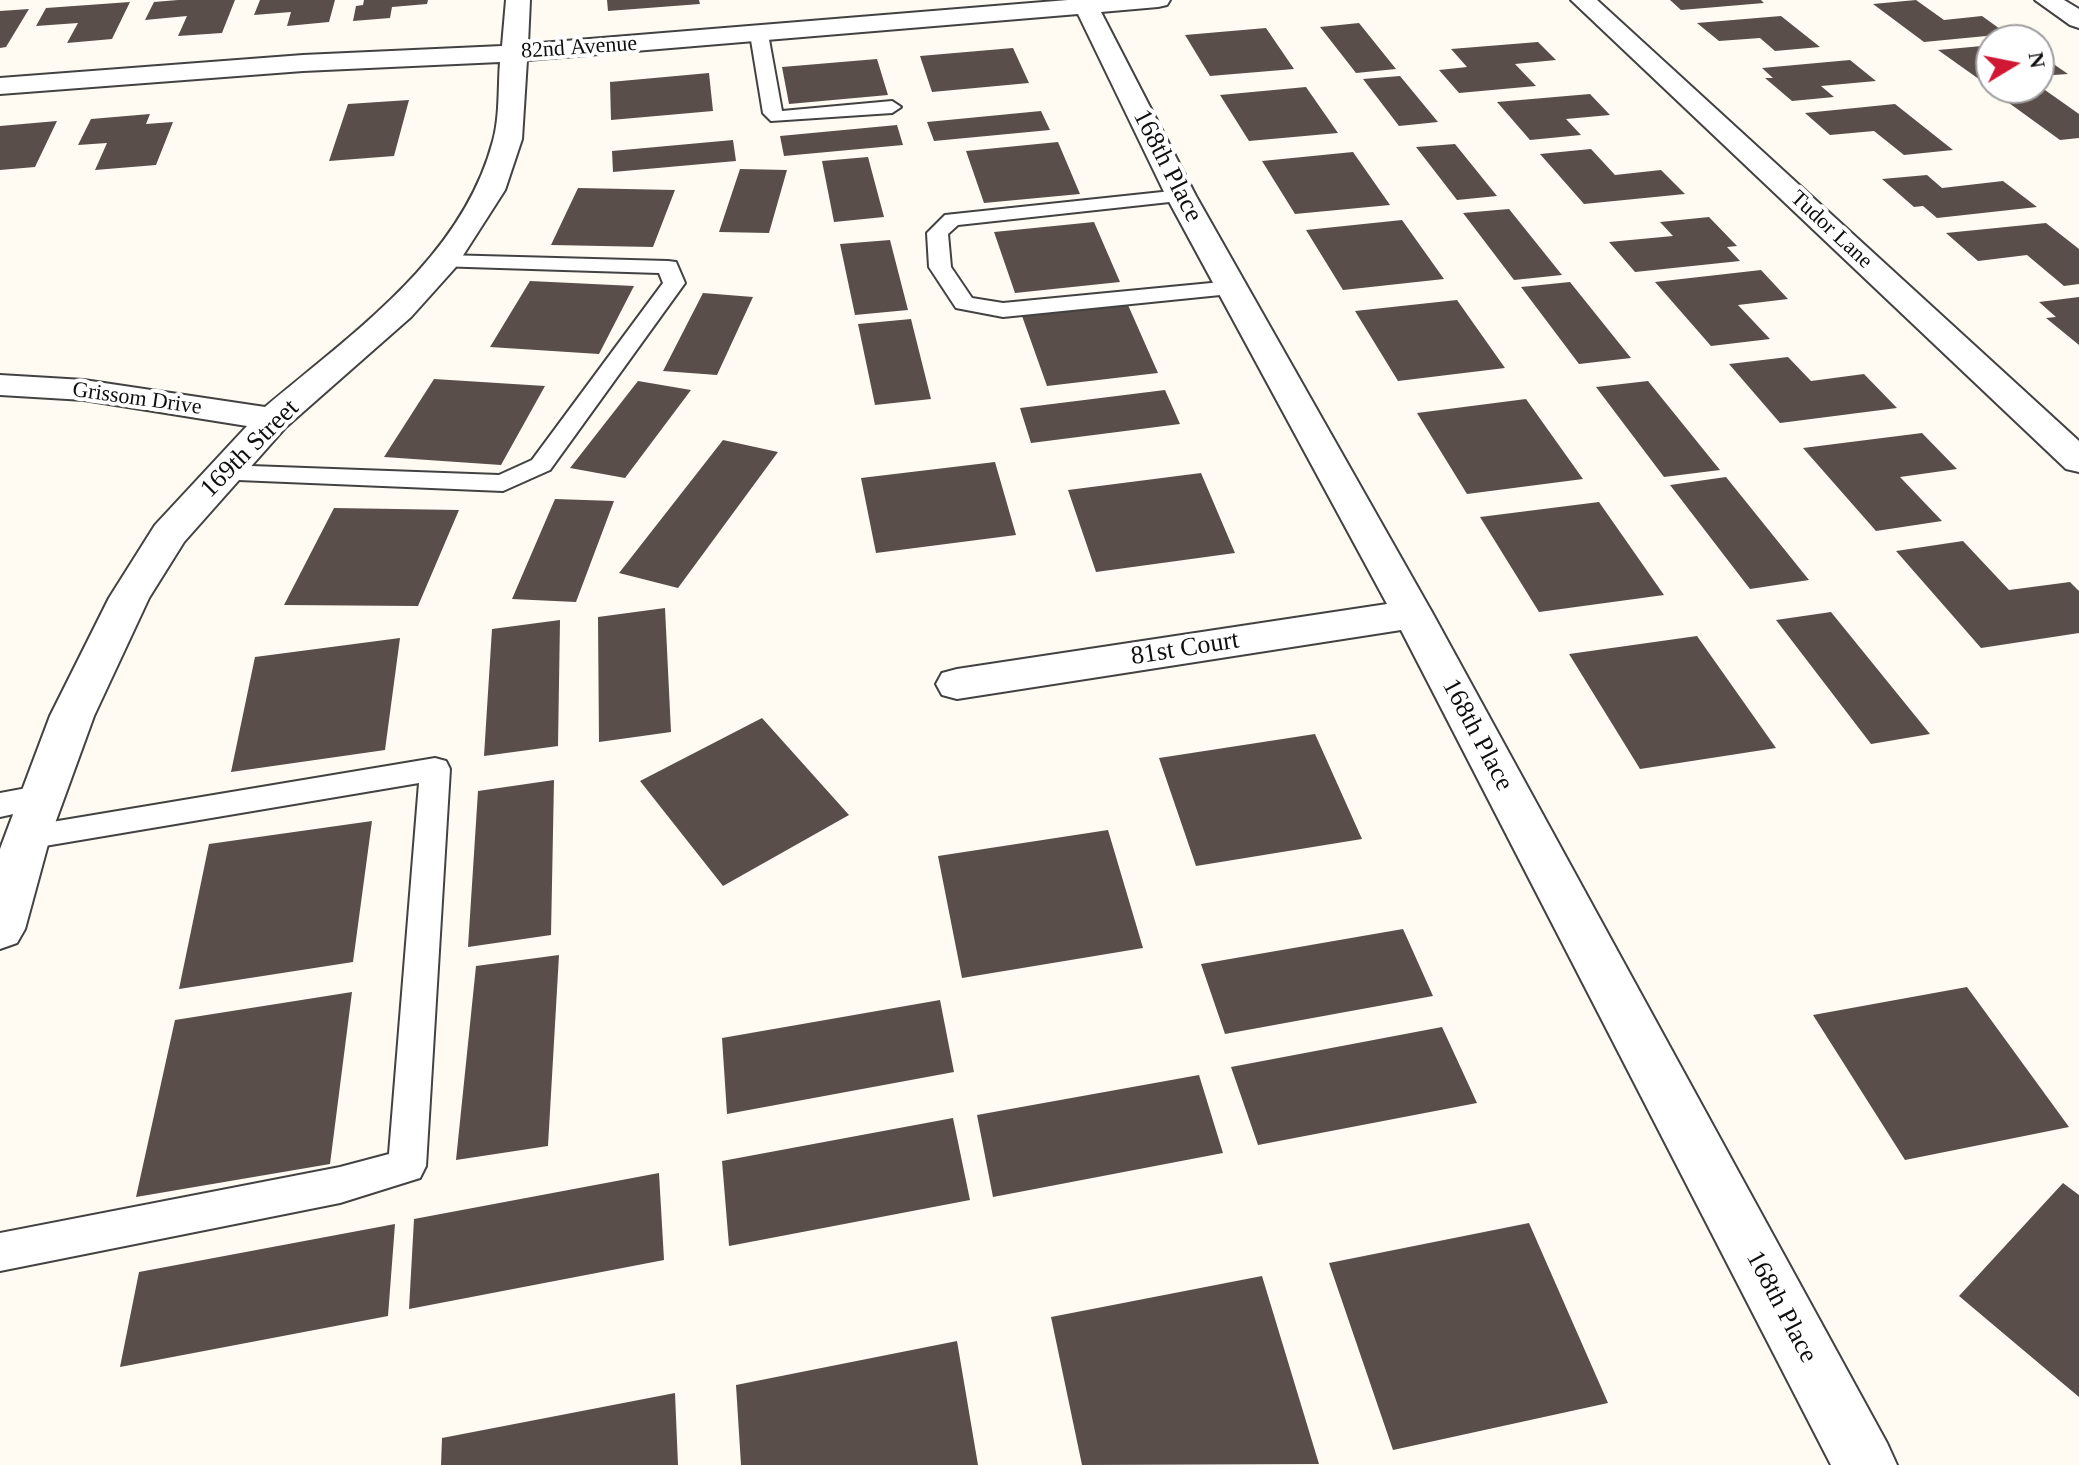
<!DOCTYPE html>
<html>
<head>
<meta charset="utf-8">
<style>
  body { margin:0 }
  #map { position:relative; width:2079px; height:1465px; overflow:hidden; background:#fffbf2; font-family:Georgia,serif }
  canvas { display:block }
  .north { position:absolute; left:1975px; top:24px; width:80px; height:80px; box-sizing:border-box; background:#fff; border:2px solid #9f9f9f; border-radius:50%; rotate:80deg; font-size:22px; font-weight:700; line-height:32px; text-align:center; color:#0f0f0f }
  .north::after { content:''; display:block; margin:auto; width:28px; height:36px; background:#d01733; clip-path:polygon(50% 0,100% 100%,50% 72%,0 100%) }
</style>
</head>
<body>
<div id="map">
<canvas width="2079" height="1465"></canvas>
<div class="north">N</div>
</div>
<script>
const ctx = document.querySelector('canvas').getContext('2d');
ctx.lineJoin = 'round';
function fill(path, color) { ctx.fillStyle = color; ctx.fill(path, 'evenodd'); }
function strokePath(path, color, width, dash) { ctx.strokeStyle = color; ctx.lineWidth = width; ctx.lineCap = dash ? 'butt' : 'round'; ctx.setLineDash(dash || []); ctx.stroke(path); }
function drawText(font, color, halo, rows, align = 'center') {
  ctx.font = font + ' Georgia,serif'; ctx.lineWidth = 8; ctx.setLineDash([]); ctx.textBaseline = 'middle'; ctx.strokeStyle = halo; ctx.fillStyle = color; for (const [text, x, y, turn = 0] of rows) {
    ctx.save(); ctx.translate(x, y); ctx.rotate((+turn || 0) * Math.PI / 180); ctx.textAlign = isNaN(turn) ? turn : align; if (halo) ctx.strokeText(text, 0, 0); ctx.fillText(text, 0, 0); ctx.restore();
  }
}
fill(new Path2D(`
  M178,0H235L222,33L178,36L187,16L145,20L154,2Z
  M260,0H335L329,22L287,26L291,12L254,15Z
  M364,0H428L427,4L392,7L390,18L353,21L356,6L363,5Z
  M607,0H699L700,4L608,11Z
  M1670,0H1761L1764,3L1681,10Z
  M1916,0L1944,20L1982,16L2007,34L1924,42L1873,4Z
  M130,2L112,39L67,43L78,23L36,26L46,8Z
  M29,9L6,47L0,48V11Z
  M1781,16L1820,47L1775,51L1760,38L1719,41L1697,23Z
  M1359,23L1396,69L1356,73L1320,27Z
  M1266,28L1294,69L1210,76L1185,35Z
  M1538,42L1556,60L1515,64L1536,86L1459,93L1439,70L1467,67L1451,49Z
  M1982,46L1991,52V81L1983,82L1938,50Z
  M1013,48L1029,83L932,92L920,56Z
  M2039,54L2068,74L2039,76Z
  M877,59L888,95L789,104L782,67Z
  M1850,60L1876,81L1821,86L1834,97L1792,101L1765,78H1773L1762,68Z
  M709,73L713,111L611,120L610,82Z
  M1400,76L1438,122L1399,126L1363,79Z
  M1306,87L1338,133L1249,141L1220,95Z
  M2045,90L2079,114V138L2060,140L1998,95Z
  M1590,94L1610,115L1566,119L1581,135L1530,140L1497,102Z
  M409,100L394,156L329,161L348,104Z
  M1895,104L1953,150L1904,155L1874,131L1830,135L1805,113Z
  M1041,111L1050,130L934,141L927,122Z
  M150,114L146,124L173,122L156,165L95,170L107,143L78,145L91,119Z
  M57,121L35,167L0,170V126Z
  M897,125L903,145L784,156L780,136Z
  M733,140L736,161L613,172L612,151Z
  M1058,142L1080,194L984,203L966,151Z
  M1455,144L1497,196L1457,200L1416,147Z
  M1591,149L1615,175L1661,170L1685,194L1584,204L1540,154Z
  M1353,152L1390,205L1295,214L1262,161Z
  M868,157L884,217L834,222L822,161Z
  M740,169L787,170L769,233L719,232Z
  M1927,175L1942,188L2003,181L2037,207L1937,218L1923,206L1914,207L1882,179Z
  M578,188L675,190L653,247L551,245Z
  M1509,209L1562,275L1514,280L1463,213Z
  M1709,217L1737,246L1727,247L1740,261L1635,272L1609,242L1673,236L1660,222Z
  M1402,220L1444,279L1343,290L1306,230Z
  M1094,222L1120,282L1015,293L994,232Z
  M2046,223L2079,249V284L2064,286L2027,255L1978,261L1946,233Z
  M890,240L908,310L855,315L840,244Z
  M1761,270L1788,299L1738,305L1770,339L1711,346L1655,282Z
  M530,281L634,286L599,354L490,347Z
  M1570,282L1631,358L1579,364L1521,287Z
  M703,293L753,297L717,375L663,371Z
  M2079,297V345L2046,318L2056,317L2039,302Z
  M1457,300L1505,368L1398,381L1355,311Z
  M1128,305L1158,373L1047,386L1022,316Z
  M911,319L931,399L875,405L858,324Z
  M1788,357L1811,381L1864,374L1897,408L1780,423L1729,364Z
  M434,379L545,386L501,465L384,457Z
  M638,381L691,390L625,478L570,468Z
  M1648,381L1720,470L1664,477L1596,387Z
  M1165,390L1180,424L1031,443L1020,408Z
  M1526,399L1583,479L1467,494L1417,413Z
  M1922,433L1957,469L1900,477L1942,521L1876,531L1803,448Z
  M723,440L778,452L678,588L619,573Z
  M995,462L1016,535L876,553L861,478Z
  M1201,473L1235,553L1096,572L1068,490Z
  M1726,477L1809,580L1750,589L1670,485Z
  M555,499L614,501L576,602L512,599Z
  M1599,502L1664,595L1539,612L1480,517Z
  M334,508L459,510L418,606L284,605Z
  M1963,541L2009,590L2070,582L2079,591V633L1981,648L1896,551Z
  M665,608L671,732L599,742L598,617Z
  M1831,612L1930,734L1871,744L1776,620Z
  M560,620L558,746L484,756L492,629Z
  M1697,636L1776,748L1640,769L1569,654Z
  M400,638L385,750L231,772L255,657Z
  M762,718L849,815L723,886L640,781Z
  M1315,734L1362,839L1196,866L1159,758Z
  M554,780L551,935L468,947L478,791Z
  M372,821L353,962L179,989L209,844Z
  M1108,830L1143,948L962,978L938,856Z
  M1403,929L1433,996L1225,1034L1201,964Z
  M559,955L548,1146L456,1160L476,966Z
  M1967,987L2069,1127L1905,1160L1813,1015Z
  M352,992L330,1164L136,1197L175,1020Z
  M940,1000L954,1072L727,1114L722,1038Z
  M1442,1027L1477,1103L1258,1145L1231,1067Z
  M1199,1075L1223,1153L993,1197L977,1115Z
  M953,1118L970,1200L729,1246L722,1161Z
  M659,1173L664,1260L409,1309L414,1219Z
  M2063,1183L2079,1195V1397L1959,1296Z
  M1529,1223L1608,1403L1393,1450L1329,1263Z
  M395,1224L388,1316L120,1367L139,1272Z
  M1262,1276L1319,1464L1082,1465L1051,1317Z
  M957,1341L978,1465H741L736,1385Z
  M675,1393L678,1465H441L442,1438Z`), '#594e4a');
const service = new Path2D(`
  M759,29L768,34L782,111L892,101L901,107L892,113L771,121L763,113L750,34Z
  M1181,190L1191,196L1188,200L958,225L948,234L951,267L972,298L1003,303L1232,281L1243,288L1240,293L1003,317L956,308L929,267L927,233L945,215Z
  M444,255L668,261L676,262L685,283L550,470L503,491L214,479L210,473L214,467L223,465L499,475L532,460L663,283L659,273L436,266L433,261Z
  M435,758L446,761L450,769L426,1166L420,1178L340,1203L0,1271V1233L340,1167L389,1154L419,783L27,849L16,846L11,837L16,828Z
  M43,785L54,789L59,797L54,805L0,817V793Z`);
const minor = new Path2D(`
  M506,0H530L528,44L1068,0H1170L1167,5L1158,7L1101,12L1196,196L1433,614L1887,1443L1897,1465H1831L1401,630L957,699L942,695L936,684L942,673L957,669L1387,604L1166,196L1078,14L527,60L522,139L505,190L455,268L411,317L286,427L184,542L149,598L94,716L50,837L25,929L17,943L0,949V849L50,716L109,598L155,525L247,426L84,400L0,395V375L84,380L265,407C353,333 462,258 493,141C500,116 498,87 500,62L303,71L0,94V78L303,55L502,46Z
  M1571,0H1597L2079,441V472L2066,469Z
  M2035,0H2064L2079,9V28L2070,25Z`);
strokePath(service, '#424242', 4);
strokePath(minor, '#424242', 4);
fill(service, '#fff');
fill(minor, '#fff');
drawText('22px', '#0f0f0f', '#fff', [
  ["82nd Avenue",579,48,-4],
  ["Tudor Lane",1831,230,43],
  ["Grissom Drive",137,399,8]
]);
drawText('26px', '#0f0f0f', '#fff', [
  ["168th Place",1167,166,63],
  ["169th Street",250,449,-45],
  ["81st Court",1185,649,-9],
  ["168th Place",1477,735,62],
  ["168th Place",1781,1307,62]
]);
</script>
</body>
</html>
